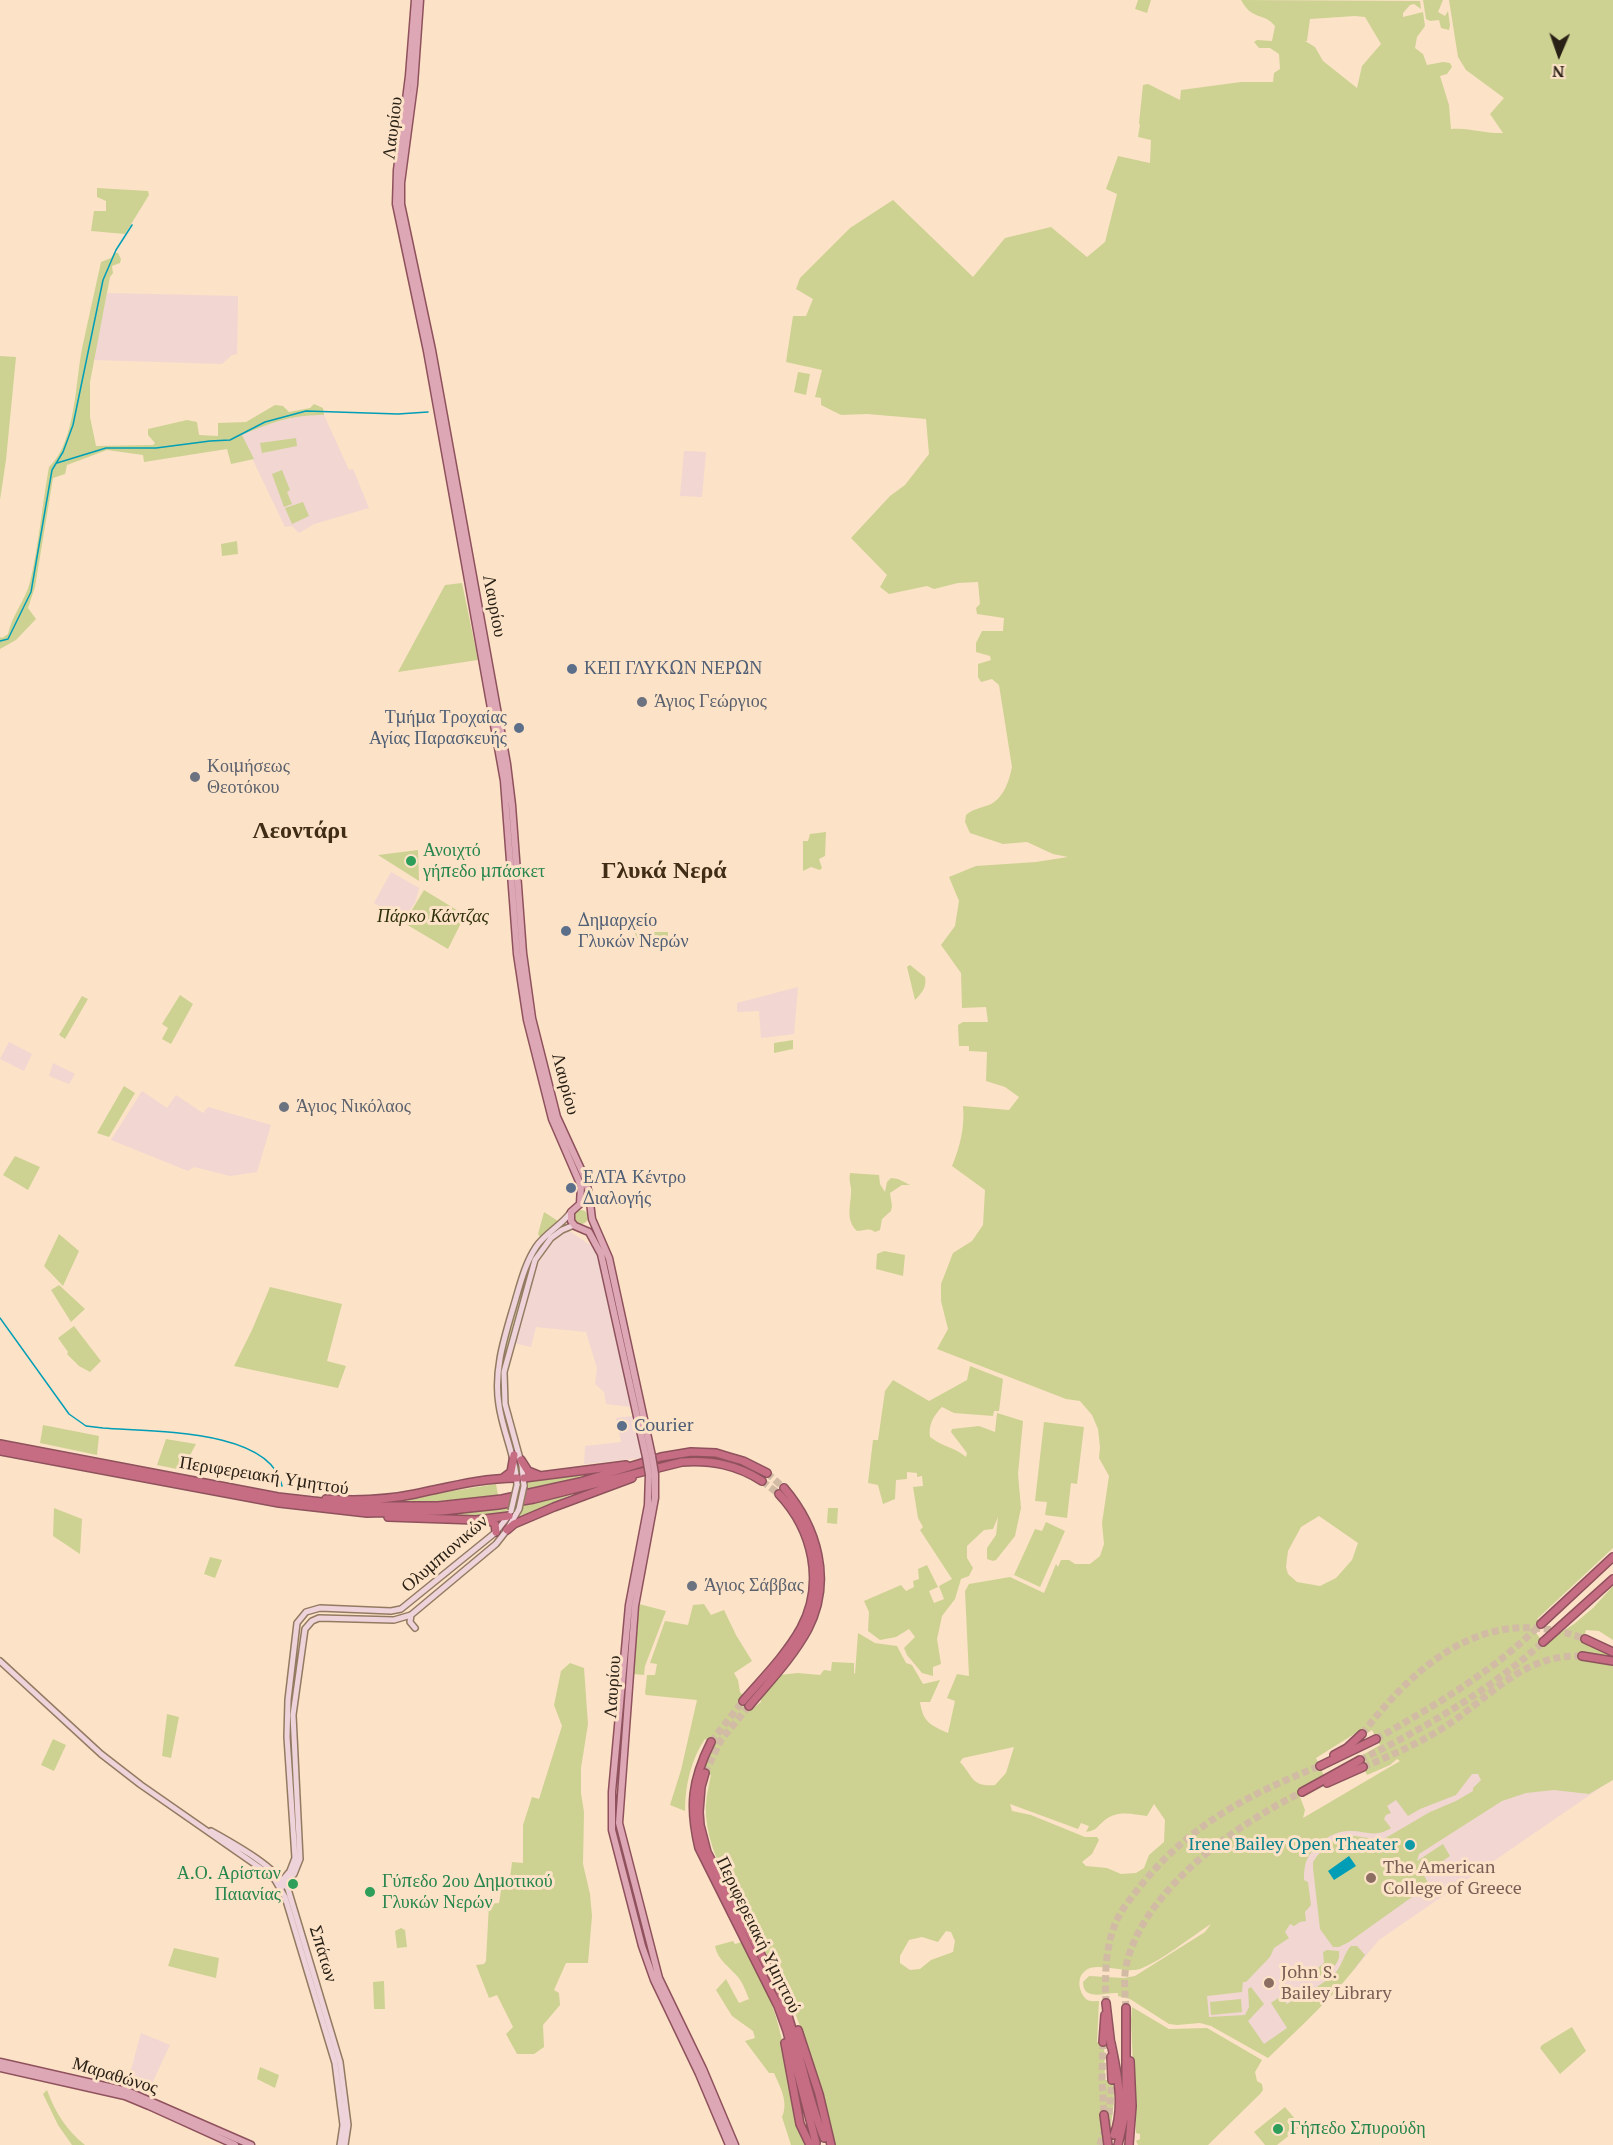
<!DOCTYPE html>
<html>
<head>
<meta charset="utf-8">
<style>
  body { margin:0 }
  #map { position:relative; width:1613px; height:2145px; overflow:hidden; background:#fce2c7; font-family:"PT Serif",serif }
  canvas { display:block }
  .north { position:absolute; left:1529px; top:24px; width:60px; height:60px; -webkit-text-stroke:4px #fce2c7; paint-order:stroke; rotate:182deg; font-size:16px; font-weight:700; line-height:24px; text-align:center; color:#292016 }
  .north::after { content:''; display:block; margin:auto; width:21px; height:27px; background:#292016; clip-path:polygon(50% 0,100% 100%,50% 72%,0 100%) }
</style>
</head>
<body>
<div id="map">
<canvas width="1613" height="2145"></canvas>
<div class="north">N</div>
</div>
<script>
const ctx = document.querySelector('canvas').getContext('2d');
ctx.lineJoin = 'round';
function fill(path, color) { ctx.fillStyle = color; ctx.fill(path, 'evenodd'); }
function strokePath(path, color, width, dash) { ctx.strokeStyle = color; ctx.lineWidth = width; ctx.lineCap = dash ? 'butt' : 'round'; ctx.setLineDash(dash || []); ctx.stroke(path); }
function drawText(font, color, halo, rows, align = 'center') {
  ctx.font = font + ' "PT Serif",serif'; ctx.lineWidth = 6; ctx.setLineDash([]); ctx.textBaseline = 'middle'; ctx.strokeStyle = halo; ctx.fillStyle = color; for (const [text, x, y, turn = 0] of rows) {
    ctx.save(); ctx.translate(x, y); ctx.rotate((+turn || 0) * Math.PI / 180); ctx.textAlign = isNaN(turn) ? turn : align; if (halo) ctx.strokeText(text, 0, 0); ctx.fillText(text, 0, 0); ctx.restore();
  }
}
fill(new Path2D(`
  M107,293L238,296L237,354L232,355L222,364L93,360Z
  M305,414L324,415L349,470L353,469L369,508L314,524L299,533L292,526L285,527L241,435L264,425Z
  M684,451L706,452L702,497L680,496Z
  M391,872L419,888L415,903L407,914L401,919L374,903Z
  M798,987L794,1034L761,1038L759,1011L737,1012V1003Z
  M9,1042L32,1054L24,1071L0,1059Z
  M53,1063L75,1074L69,1084L49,1076Z
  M142,1091L167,1108L176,1095L203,1113L208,1107L271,1125L257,1172L230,1176L194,1167L188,1171L111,1140Z
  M568,1230L596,1249L598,1253L631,1407L606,1404L604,1392L595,1384L597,1368L586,1332L536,1327L531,1347L514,1343L535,1269L548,1247L558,1236Z
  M633,1416L643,1458L584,1464L585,1446L621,1442L616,1418Z
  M1476,1741L1613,1779L1379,1940L1353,1971L1268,2057L1211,2025L1199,2004L1319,1838Z
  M141,2033L170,2045L146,2096L126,2088Z`), '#f1d6d2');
fill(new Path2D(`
  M1138,0H1151L1147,13L1135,9Z
  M1241,0L1420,1L1421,9L1414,4L1410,5L1403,13V17L1423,12L1425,26L1417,37L1415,48L1423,54L1427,65L1443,62L1450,63L1452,67L1447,74L1440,76L1449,105L1451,129C1469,127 1485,134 1503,133L1490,114L1504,98L1466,70L1458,57L1449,0H1613V1548L1537,1619L1544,1626L1536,1633L1544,1643L1574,1624L1593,1608L1613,1586V1640L1599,1631L1586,1630L1583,1642L1613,1655V1659L1580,1653L1581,1660L1613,1664V1780L1589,1794L1554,1790L1526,1793L1502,1801L1419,1854L1417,1861L1443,1844L1450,1856L1426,1873L1418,1863L1428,1883L1426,1887L1349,1942L1339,1947H1333L1320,1929L1313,1868V1862L1317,1856L1329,1843L1348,1835L1382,1840L1430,1812L1456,1801L1473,1791V1788L1481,1780L1478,1774H1472L1456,1795L1420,1809L1408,1816L1396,1800L1387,1806L1391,1813L1386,1815L1384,1819L1391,1828C1376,1838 1366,1831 1350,1831C1332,1830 1309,1847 1305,1866C1304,1870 1304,1875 1304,1880L1308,1882L1311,1905L1305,1912L1306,1921L1300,1922L1294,1926L1290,1924L1285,1932L1289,1938L1274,1948L1270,1957L1246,1982H1243L1242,1992L1207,1996L1209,2017L1245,2015L1249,2007L1248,1989L1251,1987L1264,2004L1248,2021L1264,2044L1287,2028L1271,2003L1281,1996L1287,2004C1303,1994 1324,1985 1336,1972C1343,1964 1344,1953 1351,1946H1357L1365,1955C1337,1994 1302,2025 1268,2058L1211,2026L1200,2023L1177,2025L1169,2024L1130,1999L1118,1996V1993C1106,1992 1083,2002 1083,1982L1089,1976L1124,1978L1135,1976L1205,1932L1211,1924C1191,1937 1161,1961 1140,1969C1124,1974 1096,1961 1085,1971C1076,1978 1079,1992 1086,1999C1089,2002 1095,2001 1099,2001L1097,2042L1104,2043L1105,2080H1113L1114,2101L1110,2132L1104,2114L1099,2115L1102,2127L1110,2145H833C825,2092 806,2038 785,1989C762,1938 710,1871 706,1816C705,1802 708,1789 711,1775L702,1772L715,1743L705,1739C691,1759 685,1786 685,1811L670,1805L681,1770L697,1700L646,1695L645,1693L647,1675H655L657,1664L650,1663L665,1621L688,1625L693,1605L704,1604L711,1615L724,1610L736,1635L752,1661L734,1673L738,1680L740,1692L743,1695L740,1700L752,1709L761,1702V1696L779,1675L798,1673L820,1675L824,1670L831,1671L832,1662L854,1663V1673L855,1674L858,1633L875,1643L897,1646L906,1663L912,1665L923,1684L940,1680L930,1702H920C923,1722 930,1725 948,1733L955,1701L947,1698L957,1674L969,1676L965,1591L969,1584L1010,1577L1044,1593L1056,1564L1058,1567L1061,1560H1069L1075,1564H1090L1100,1556L1104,1544L1102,1523L1109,1476L1099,1458L1100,1447L1098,1429L1092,1415L1080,1401L1066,1399L937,1349L948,1329L941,1301V1284L953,1253L972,1241L983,1225L985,1190L952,1166C960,1147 965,1127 963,1106L1009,1110L1019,1097L1005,1087L986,1081L987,1052L969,1051V1046H959L958,1025L963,1022H988L986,1007L962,1008L961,973L941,945L955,926L959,901L949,877L976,866L1036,862L1068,857L1053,854L1027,842L1003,844L970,833L965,822L966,815C973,809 980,808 989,805C1003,799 1009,782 1012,767L999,685L992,679L981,682L978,677V664L991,660L990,656L976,652V643L982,631H1003L1004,618L977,614L976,608L980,604L978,582L958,583L934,589L927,586L889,594L880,587L887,575L851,538L890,496L905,485L929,454L926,419L867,414L841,415L821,405V398L815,397L822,370L786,362L793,316H806L813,299L796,289L800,278L850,228L893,200L973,277L1005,238L1051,227L1087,257L1105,242L1117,194L1106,189L1118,156L1150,163L1151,140L1138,137L1140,125L1139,123L1143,85L1148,84L1180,100L1181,90L1241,82H1273L1274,73L1280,69L1279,54L1270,48H1259L1254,42L1257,40L1272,41L1275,26C1264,12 1252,21 1241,0ZM1355,16L1365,17L1381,44L1362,66L1357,88L1323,61L1315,47L1305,41H1307L1310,19ZM1319,1516L1358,1543L1352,1560L1336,1578L1320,1586L1297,1582L1288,1574L1286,1567L1288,1551L1301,1527ZM1372,1730L1380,1745L1359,1757L1367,1775L1390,1765L1397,1759L1400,1761L1303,1818L1305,1810L1297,1789L1324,1776L1316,1758L1359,1731L1363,1736ZM1014,1747L1006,1773L995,1785C971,1787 974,1777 960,1762L963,1758ZM1010,1804L1078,1829L1081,1823L1089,1826L1086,1832C1098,1830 1096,1827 1105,1820C1117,1810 1133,1814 1147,1816L1154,1804L1165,1820L1164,1842L1149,1855L1144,1868L1136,1873L1121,1874L1107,1868L1086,1866L1082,1862L1092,1854L1099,1840L1097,1837H1085L1031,1815L1012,1811ZM946,1931L951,1932L955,1941L953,1952L931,1960L920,1969L910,1970L900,1963V1956L909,1940L922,1937L938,1942Z
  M1423,0H1443L1438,12L1445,16L1448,11L1450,25L1449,30L1441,28L1439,20L1430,21L1426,19Z
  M97,188L148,191L149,195L125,234L91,231L94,211H106V201L97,197Z
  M114,253H118L121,259L120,263L112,266L113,273L110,277L90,382V417L96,446L153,445L155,443L148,435V429L187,420L197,422L199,435L218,436V423L246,422L275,405L283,406L289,412L310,408L314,404L323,408L324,415C295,414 268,423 242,435L254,459L231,464L227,449L144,462L143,455L107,450L67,465L65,474L53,478L35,587L28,608L36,619L16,640L0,649V637L2,638L8,634C12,615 25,601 30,582C39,545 42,505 49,467C77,441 75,378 83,344C89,316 95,289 101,262L111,258Z
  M0,356L16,357L6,460L0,500Z
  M798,372L810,374L806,395L794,392Z
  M296,438L297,446L262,453L260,443Z
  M282,470L290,490L287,492L292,504L284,507L272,474Z
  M303,502L309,516L292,524L285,508Z
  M237,541L238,554L222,556L221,544Z
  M462,583L478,660L398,672L445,585Z
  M826,832L825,856L819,859L822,868L820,870L811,867L803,871V841H808L810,834Z
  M418,850L419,881L378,855Z
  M424,890L465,915L448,949L404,923Z
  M635,932H668V938H636Z
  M910,965L925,977C927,987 922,993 915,1000L907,967Z
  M180,995L193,1004L171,1044L162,1039L168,1028L162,1024Z
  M82,996L88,999L65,1039L59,1035Z
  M793,1040V1049L774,1053V1043Z
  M124,1086L135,1093L109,1137L97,1133Z
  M15,1156L40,1167L28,1190L3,1175Z
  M850,1173L879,1175L880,1184L885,1192L887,1182L891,1178L898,1179L910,1185H902L890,1193L892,1206L891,1211L882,1219L880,1230L875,1232C868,1227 864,1231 857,1231C844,1219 852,1203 851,1188C850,1183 849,1179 850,1173Z
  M574 1217a7 7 0 1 1 14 0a7 7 0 1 1-14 0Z
  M544,1212L558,1221L540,1237L538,1234Z
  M59,1234L79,1251L63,1286L44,1266Z
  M541,1245H543C525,1269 501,1361 502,1391C503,1410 510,1427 515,1445C500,1418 498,1386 503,1356L528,1269Z
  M884,1251L905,1255L903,1276L876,1269L877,1254Z
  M59,1285L85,1309L71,1322L51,1290Z
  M270,1287L342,1304L327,1361L346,1366L338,1388L234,1366L252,1330Z
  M74,1326L101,1361L90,1372L79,1366L67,1354L68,1352L58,1338Z
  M970,1366L1003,1379L999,1411H994L993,1416L954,1413L942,1407C934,1415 928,1425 930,1437C941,1446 956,1448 966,1457L967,1453L951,1432L952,1429L979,1426L995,1432L997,1413L1023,1421L1018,1474L1021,1508L1015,1536L996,1560L993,1561L987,1559V1548L996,1535L998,1517L993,1529L984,1530L967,1546V1558L973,1568L969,1576L961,1579L955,1599L942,1616L937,1639L941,1664L933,1667V1676L922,1673L907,1655L904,1648L915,1637L909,1629L896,1637L880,1640L868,1631L869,1612L864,1601L901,1585L906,1591L914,1587L913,1581L919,1579L918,1569L927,1565L938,1587L929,1591L934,1603L944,1599L939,1586L952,1579L920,1530L923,1527L918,1518L913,1487L923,1486L922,1476L917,1477V1473L907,1472V1479L896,1480L895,1499L883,1504L878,1485L868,1483L873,1440H878L885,1391L893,1380L929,1401L967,1380Z
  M1044,1422L1084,1427L1077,1484L1071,1483L1067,1518L1045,1515L1047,1502L1035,1501Z
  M43,1425L99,1436L97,1455L40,1443Z
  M166,1439L196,1444L182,1470L157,1465Z
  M612,1469L527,1491V1479Z
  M496,1484L498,1495C448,1502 399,1504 349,1502L415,1497Z
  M577,1492L525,1515L520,1516L524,1505Z
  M54,1508L82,1519L80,1554L53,1536Z
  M508,1508L506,1514L483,1518L439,1516Z
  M828,1508H838L837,1524L827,1523Z
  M1046,1522L1065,1531L1040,1587L1014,1575L1035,1529L1042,1531Z
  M210,1557L222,1560L215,1578L204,1574Z
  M639,1604L666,1611L645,1666L644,1675L633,1674Z
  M570,1663L584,1668L588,1724L581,1768V1793L584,1812L583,1864L590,1894L592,1916L588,1963H566L554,1990L559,1993L560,2005L543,2025L544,2047L534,2054H517L506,2034L513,2027L497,1995L489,1998L476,1965L484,1964L486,1961L489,1904L499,1903L503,1878H510L512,1862L523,1863V1825L532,1797L539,1799L562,1726L554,1705L561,1671Z
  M167,1714L179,1717L171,1758L162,1756Z
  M53,1739L66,1745L54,1771L41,1765Z
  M401,1928L405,1930L407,1947L397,1948L395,1931Z
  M733,1941L735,1944L742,1942C759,1971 774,2003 781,2036C789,2072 788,2114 806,2145H791L782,2117C789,2102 780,2087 774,2073H769L745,2041L755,2038L753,2031L732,2016L716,1990L726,1979L739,2003L749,1999C746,1992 743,1983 738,1977C729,1966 718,1961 715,1946Z
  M174,1948L219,1958L216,1978L168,1966Z
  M1327,1950L1339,1951C1341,1965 1329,1971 1318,1978L1312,1973L1324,1963L1323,1952Z
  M384,1981L385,2009H374L373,1982Z
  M1241,1999L1242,2012L1211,2015L1210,2002Z
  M1132,2007L1169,2029L1207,2028L1262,2060L1255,2072L1257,2081L1262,2084L1263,2090L1260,2094L1208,2145H1138L1136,2141L1140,2139V2134L1136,2133L1131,2021Z
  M1572,2027L1586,2051L1560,2074L1540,2048L1542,2045Z
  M260,2067L279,2075L275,2088L257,2079Z
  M47,2090C55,2112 67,2131 85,2145H72L58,2125L43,2094Z
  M1285,2107L1301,2126L1277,2145H1265L1254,2132Z`), '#cdd292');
fill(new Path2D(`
  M1349,1856L1356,1866L1334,1880L1328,1871Z`), '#009eb6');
strokePath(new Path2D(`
  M57,463L106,448H156L210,441L230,440L265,422L306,411L398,414L428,412
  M0,641L8,639L31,592L52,470L63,452L73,425L103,280L116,250L132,225
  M0,1318L69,1414L86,1426L103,1428C150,1432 271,1428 282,1486`), '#009eb6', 1.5);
strokePath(new Path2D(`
  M767,1473L784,1488
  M762,1481L779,1494
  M1362,1734C1419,1661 1487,1602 1585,1639
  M1376,1739C1434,1706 1489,1674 1537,1628
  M711,1742L743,1701
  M1360,1760C1425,1728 1490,1690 1543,1642
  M1363,1767C1392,1755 1420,1743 1446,1726C1491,1697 1522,1654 1582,1656
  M705,1773L721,1740L749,1706
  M1106,2003C1105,1980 1105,1953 1113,1930C1118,1913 1131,1898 1142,1884C1191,1824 1249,1794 1320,1766
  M1126,2008C1125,1993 1123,1977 1127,1962C1146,1888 1237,1824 1302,1792
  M1103,2042L1102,2079L1104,2115
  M1100,2145L1109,2115L1112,2080`), '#d2bba4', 7, [7, 3.5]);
const secondary = new Path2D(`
  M517,1485C516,1457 503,1433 499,1405C493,1368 506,1333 516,1298C521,1281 526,1262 536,1247C545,1233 561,1226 571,1212
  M524,1486L522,1466L505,1404L504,1372L535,1260L551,1238L562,1230L574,1225
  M411,1615L410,1622L415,1628
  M0,1661L101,1754L141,1785L266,1872L275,1880L285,1897L335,2063L343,2125L340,2145
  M211,1831C234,1844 275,1866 288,1889L340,2062L348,2125L345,2145
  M279,1884L290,1871L295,1858L287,1737L288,1700L297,1623L306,1612L320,1608L391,1611L401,1609L496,1532L509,1515
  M281,1888L294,1874L300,1859L293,1715L305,1629L312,1621L319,1618L394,1620L411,1615L496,1544L507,1530L519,1509`);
const primary = new Path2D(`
  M415,0L409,76L397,170L396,204L427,351L504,781L517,954L527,1020L552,1119L581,1186L580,1204L571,1212V1221L575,1226L589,1232L601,1254L646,1457
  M420,0L414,85L401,183V204L432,350L507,764L512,805L523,953L532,1018L557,1117L585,1178L589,1194L592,1219L609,1258L652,1456
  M655,1474V1498L635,1606L619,1823L659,1978L703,2069L735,2145
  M649,1475L648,1505L629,1605L612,1792V1830L642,1946L654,1980L699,2074L729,2145
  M0,2062L127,2091L251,2145
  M0,2068L125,2096L149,2106L235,2145`);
const highway = new Path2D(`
  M0,1444L278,1497L357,1506H438L502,1499L580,1482L661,1457L691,1452L716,1453L729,1457L743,1461L767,1473
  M0,1451L279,1503L367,1513L442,1511L498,1505L534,1499L682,1462C712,1460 737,1465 762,1481
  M521,1460L528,1471L538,1475
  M503,1478L511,1472L514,1455
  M524,1478L626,1465
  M326,1499C356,1501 386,1500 415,1494C449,1487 481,1478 517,1478
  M388,1517L476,1520L509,1516
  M489,1520L495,1524L496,1532
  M507,1530L514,1524L554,1507L632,1478
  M1541,1624L1613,1557
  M1585,1639L1613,1652
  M1543,1642L1613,1579
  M1582,1656L1613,1661
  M743,1701C763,1678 786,1655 801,1628C825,1583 813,1530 779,1494
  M749,1706C770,1681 793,1657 808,1629C833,1580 817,1527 784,1488
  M711,1742C692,1780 689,1806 699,1848L778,2006L787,2031L816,2143
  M1334,1755L1347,1748L1362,1734
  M1320,1766L1376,1739
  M705,1773L701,1787L699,1812L700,1825L707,1852L778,1987C798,2036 804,2089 824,2138
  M1327,1783L1363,1767
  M1302,1792L1360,1760
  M1106,2003L1111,2046
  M798,2030L819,2094L831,2145
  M1103,2042L1105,2015
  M785,2043L800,2124L810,2145
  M1111,2043C1117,2072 1125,2106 1114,2135
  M1111,2057L1112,2080
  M1104,2115L1108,2145
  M1118,2145L1126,2110V2008
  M1129,2145L1132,2106L1130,2061`);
strokePath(secondary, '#937b62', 8);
strokePath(primary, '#8f525d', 9);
strokePath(highway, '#8f525d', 10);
strokePath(secondary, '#eed3da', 5);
strokePath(primary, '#dda7b5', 6);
strokePath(highway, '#c66d83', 7);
const secondaryBridge = new Path2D(`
  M519,1509L524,1486
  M511,1511L517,1485`);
const primaryBridge = new Path2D(`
  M652,1456L655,1474
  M646,1457L649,1475`);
strokePath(secondaryBridge, '#937b62', 8, []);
strokePath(primaryBridge, '#8f525d', 9, []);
strokePath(secondaryBridge, '#eed3da', 5);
strokePath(primaryBridge, '#dda7b5', 6);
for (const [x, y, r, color] of [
  [572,669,6,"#5c6f8a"],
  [642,702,6,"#6b7280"],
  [519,728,6,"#5c6f8a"],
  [195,777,6,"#6b7280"],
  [411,861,6,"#2e9e5b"],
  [566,931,6,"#5c6f8a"],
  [284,1107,6,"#6b7280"],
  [571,1188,6,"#5c6f8a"],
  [622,1426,6,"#5c6f8a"],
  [692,1586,6,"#6b7280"],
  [1410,1845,6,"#0f9aa8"],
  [1371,1878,6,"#8d6e63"],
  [293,1884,6,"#2e9e5b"],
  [370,1892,6,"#2e9e5b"],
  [1269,1983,6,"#8d6e63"],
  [1278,2129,6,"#2e9e5b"]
]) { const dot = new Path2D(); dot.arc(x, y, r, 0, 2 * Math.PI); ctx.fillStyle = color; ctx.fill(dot); strokePath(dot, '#fce2c7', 2); }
drawText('18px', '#292016', '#fce2c7', [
  ["Λαυρίου",393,128,-83],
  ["Λαυρίου",494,606,79],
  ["Λαυρίου",565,1084,75],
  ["Περιφερειακή Υμηττού",264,1476,9],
  ["Ολυμπιονικών",445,1554,-41],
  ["Λαυρίου",613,1687,-86],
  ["Περιφερειακή Υμηττού",758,1935,64],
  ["Σπάτων",323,1954,73],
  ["Μαραθώνος",115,2076,17]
]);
drawText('18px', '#4e5e75', '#fce2c7', [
  ["ΚΕΠ ΓΛΥΚΩΝ ΝΕΡΩΝ",584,669],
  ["Τμήμα Τροχαίας",507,718,"right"],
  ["Αγίας Παρασκευής",507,739,"right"],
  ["Δημαρχείο",578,921],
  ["Γλυκών Νερών",578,942],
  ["ΕΛΤΑ Κέντρο",583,1178],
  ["Διαλογής",583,1199],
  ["Courier",634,1426]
], 'left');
drawText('18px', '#5b616d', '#fce2c7', [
  ["Άγιος Γεώργιος",654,702],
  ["Κοιμήσεως",207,767],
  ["Θεοτόκου",207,788],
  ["Άγιος Νικόλαος",296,1107],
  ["Άγιος Σάββας",704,1586]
], 'left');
drawText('18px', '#27864d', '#fce2c7', [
  ["Ανοιχτό",423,851],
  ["γήπεδο μπάσκετ",423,872],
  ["Α.Ο. Αρίστων",281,1874,"right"],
  ["Παιανίας",281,1895,"right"],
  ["Γύπεδο 2ου Δημοτικού",382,1882],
  ["Γλυκών Νερών",382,1903],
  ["Γήπεδο Σπυρούδη",1290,2129]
], 'left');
drawText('italic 18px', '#2e3009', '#fce2c7', [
  ["Πάρκο Κάντζας",433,917]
]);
drawText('18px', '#0d838f', '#fce2c7', [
  ["Irene Bailey Open Theater",1398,1845]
], 'right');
drawText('18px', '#785e54', '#fce2c7', [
  ["The American",1383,1868],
  ["College of Greece",1383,1889],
  ["John S.",1281,1973],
  ["Bailey Library",1281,1994]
], 'left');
drawText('bold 24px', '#412d16', '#fce2c7', [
  ["Λεοντάρι",300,831],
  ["Γλυκά Νερά",664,871]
]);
</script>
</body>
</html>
